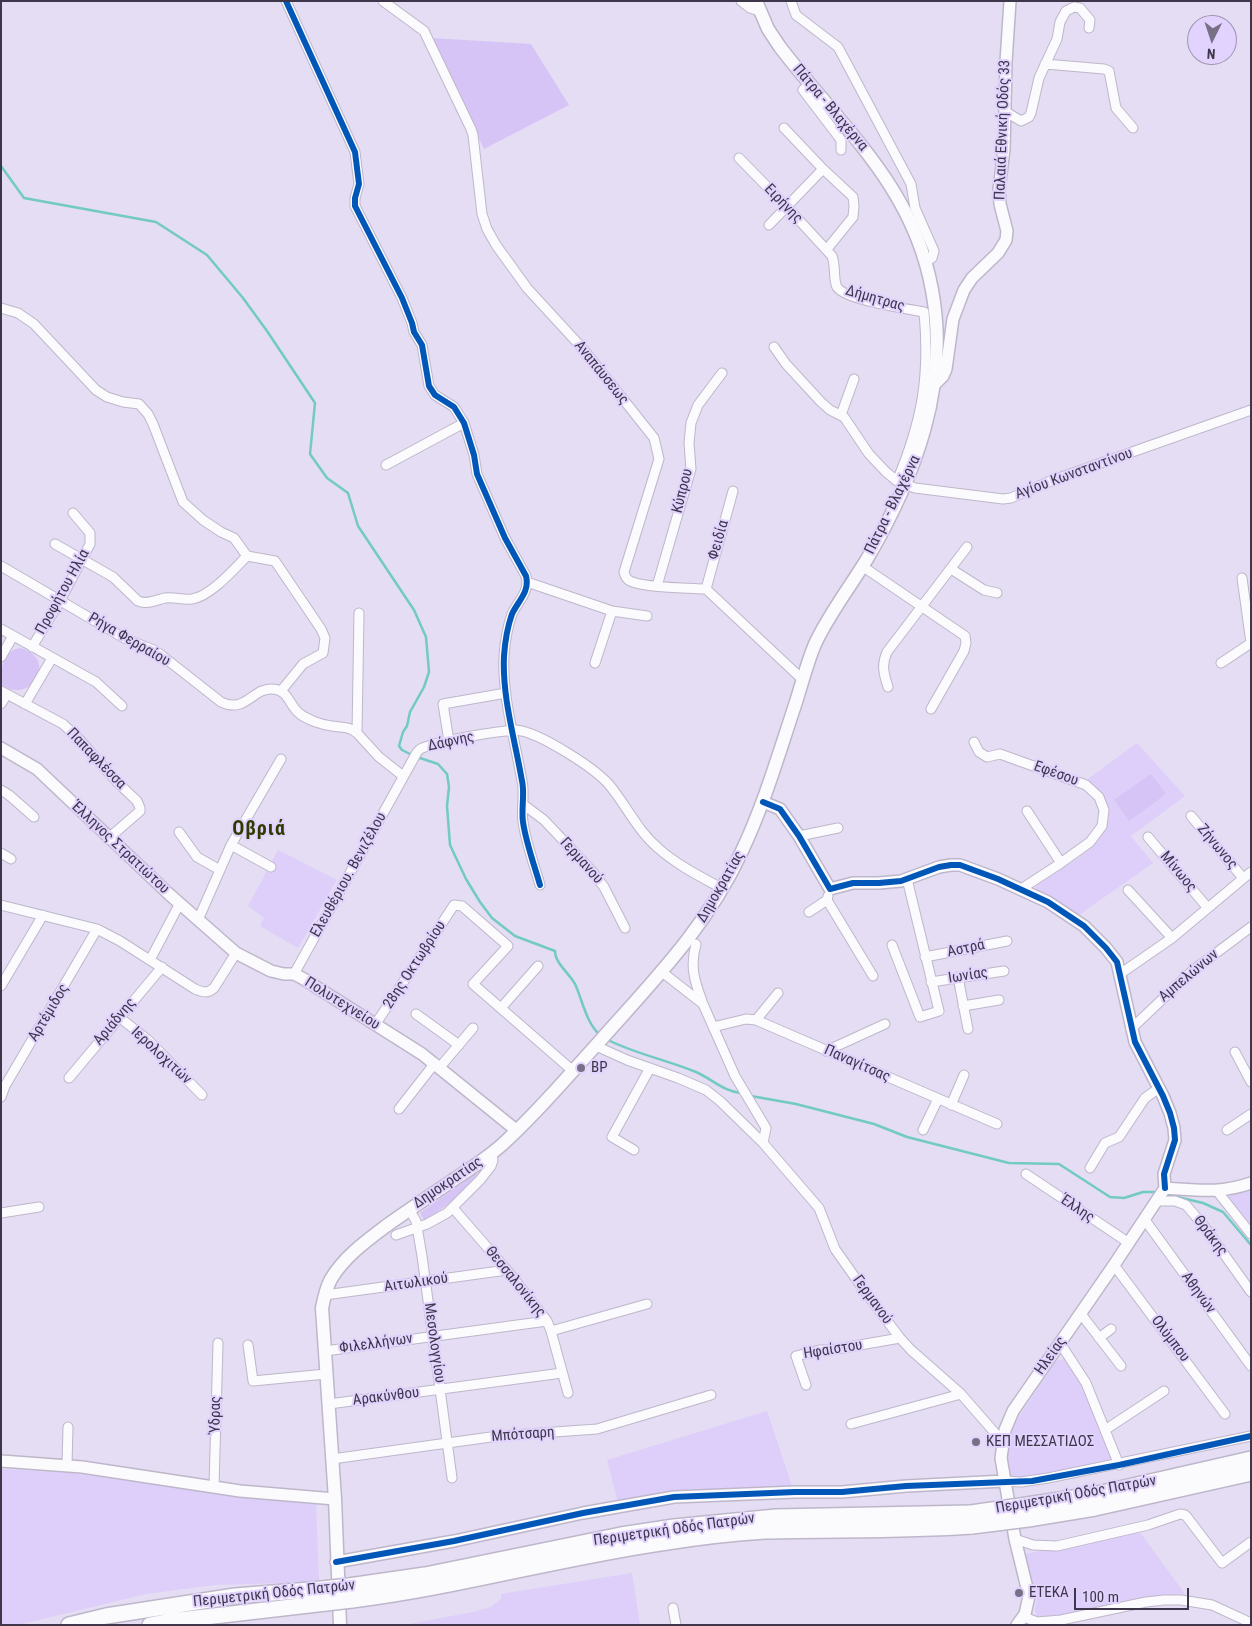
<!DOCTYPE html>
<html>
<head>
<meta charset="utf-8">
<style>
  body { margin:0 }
  #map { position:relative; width:1252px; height:1626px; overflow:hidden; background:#e4ddf3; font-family:"Roboto Condensed",sans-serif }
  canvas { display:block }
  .frame { position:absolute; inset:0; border:2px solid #3e374b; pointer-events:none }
  .north { position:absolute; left:1187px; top:15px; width:50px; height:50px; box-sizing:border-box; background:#e1d3fd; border:1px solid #a095b6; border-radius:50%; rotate:184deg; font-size:14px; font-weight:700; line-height:20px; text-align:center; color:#3e374b }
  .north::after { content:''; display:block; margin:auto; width:18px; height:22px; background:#787186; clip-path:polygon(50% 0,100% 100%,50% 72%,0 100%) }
  .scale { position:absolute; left:1074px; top:1588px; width:115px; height:22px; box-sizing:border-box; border:2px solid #3e374b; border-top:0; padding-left:6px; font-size:15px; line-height:18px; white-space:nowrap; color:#3e374b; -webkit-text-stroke:4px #e1d3fd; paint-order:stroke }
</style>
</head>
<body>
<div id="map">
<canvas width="1252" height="1626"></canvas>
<div class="frame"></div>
<div class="north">N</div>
<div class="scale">100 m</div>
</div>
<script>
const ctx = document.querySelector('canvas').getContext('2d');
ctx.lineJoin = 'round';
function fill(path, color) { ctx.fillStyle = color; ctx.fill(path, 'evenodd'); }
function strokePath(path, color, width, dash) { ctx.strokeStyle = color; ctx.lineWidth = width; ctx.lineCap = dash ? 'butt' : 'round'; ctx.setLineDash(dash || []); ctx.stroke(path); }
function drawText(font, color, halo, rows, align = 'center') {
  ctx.font = font + ' "Roboto Condensed",sans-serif'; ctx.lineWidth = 4; ctx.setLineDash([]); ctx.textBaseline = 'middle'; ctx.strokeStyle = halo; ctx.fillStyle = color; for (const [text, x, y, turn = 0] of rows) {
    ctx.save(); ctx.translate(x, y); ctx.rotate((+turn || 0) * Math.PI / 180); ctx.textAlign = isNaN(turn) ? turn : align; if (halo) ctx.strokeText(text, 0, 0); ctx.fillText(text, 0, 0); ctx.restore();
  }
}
fill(new Path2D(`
  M1137,743L1185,796L1131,836L1153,863L1079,915L1038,891L1036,888V886L1080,857L1094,845L1102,835L1108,823L1109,809L1106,801L1088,779Z
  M278,850L337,880L298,948L260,926L264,918L248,906Z
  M1251,1189V1229L1228,1196Z
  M1067,1358L1080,1378L1115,1462L1009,1481L1006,1457L1012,1427L1056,1361Z
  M767,1411L793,1489L684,1491L662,1493L618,1503L607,1460Z
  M1,1469L72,1473L240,1497L316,1503L319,1582L214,1585L146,1594L18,1625H1Z
  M1139,1531L1185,1594L1151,1597L1062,1617L1037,1619L1035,1609L1037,1598L1025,1554Z
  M632,1573L640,1625H404L473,1612L491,1607L501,1599V1594Z`), '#ddcff9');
fill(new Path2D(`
  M431,38L531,44L569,105L484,149Z
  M20,648C60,658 30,707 1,684C1,669 2,651 20,648Z
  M1151,774L1166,794L1129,821L1114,800Z
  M476,1173L477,1175C461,1193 446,1208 424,1220L420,1213Z`), '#d6c4f6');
strokePath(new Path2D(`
  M1,166L24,198L156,222L207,255L243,298L267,331L315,403L310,454L327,478L348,493L358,526L414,610L426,637L429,672L424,687L410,712L407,726L403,732L399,746L402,750L412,755
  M417,757L438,764L447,774L449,787L447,806L450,845L466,879L480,902L492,918L515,936L555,951C555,963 569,973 575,984C582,999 586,1022 599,1034
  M608,1040C636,1054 667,1060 696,1072C712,1079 723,1091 741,1093
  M751,1096L796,1104L874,1124L907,1137L1009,1163L1059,1164L1110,1197L1124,1198L1143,1192H1157
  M1165,1194L1203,1203L1223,1212L1251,1245`), '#72cac3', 2.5);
const street = new Path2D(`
  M286,1L355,152L359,184L355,198V206L402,298L412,323L414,332L422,345L429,386L435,395L454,407L464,423L474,455L477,474L505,538L526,576C530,592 518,601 512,614C507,628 505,642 504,656C502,697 515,740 522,781C525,793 521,810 523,822C526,843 534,864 540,885
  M383,1L424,31L471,129L473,135L482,214L487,229L496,245L527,288L584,350L654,438L659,459L624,572C625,576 626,579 630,581C645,588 688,588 706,589L803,680
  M741,1L750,8L759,11
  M791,1L796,15L838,47L911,184L915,208L934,251L932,258L925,261
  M1045,64L1104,69L1109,71L1116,108L1133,128
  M810,83L803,90L841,140V150
  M1006,112L1021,121L1029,117L1031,113L1039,78L1057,39L1060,22L1066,11L1074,7L1080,8L1090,20L1089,28
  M784,128L823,169L853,197L854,206L853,217L827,249
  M739,158L786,206L832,256C836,266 833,280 837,287C845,300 908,309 924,312C930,377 922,421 897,481
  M769,225L823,169
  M1,308L18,313L34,324L96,390L107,397L123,402L139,404L148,414L153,424L183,502L203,520L221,532L234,538L247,556L275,561L321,629L325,638L323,653L303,664L281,691
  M774,347L786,364L821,402L830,410L844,417L869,454L886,472L897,481L915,488L1003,499L1011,498L1053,480L1251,410
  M841,415L854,379
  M386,465L464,423
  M55,544L113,577L138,601C147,605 156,600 165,598C174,597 183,600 192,599C211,596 234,569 247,556
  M1,566L124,638L156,651L221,702C246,714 253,687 273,689C289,690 289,706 300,714C308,720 322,725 332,726C342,728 349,726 357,733
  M862,566L965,636L966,643L964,651L931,709
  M951,569L984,590L997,593
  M527,582L612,611L647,616
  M657,586L691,469L689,443L691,423L698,405L722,373
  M706,589L733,491
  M359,613L357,733L379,757L403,776
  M1,629L96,682L122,706
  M32,647L60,601L90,544V533L73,513
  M1,657L13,636
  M595,663L612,611
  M1221,663L1251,643L1242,578
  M888,687C884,674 881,666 887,652L967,547
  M1,691L63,724L80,740L117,782L137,801L140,808V811L110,837
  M1,704L7,694
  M25,704L52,658
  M449,741L443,704L506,693
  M974,742L979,752L987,757L1000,754L1086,785L1099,797L1104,810L1102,826L1090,842L1058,865L1021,889
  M1,790L9,795L34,817
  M524,805L544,820L592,871L604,887L625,928
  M1027,811L1061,863
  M1191,816L1243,878
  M179,832L197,857L220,870
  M799,836L838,828
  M1148,837L1207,907
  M231,845L271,867
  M1,853L11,859
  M1128,890L1172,938
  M827,900L873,976
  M1,905L97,929L120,941L195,989C202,992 207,994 214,988L236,953
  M809,912L827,900L828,896
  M198,920L231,845L281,759
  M696,944C690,966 694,980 702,1001
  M892,945L920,1017L939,1011L907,879
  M925,957L1007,941
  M150,960L180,903
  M662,972L703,1004L735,1076L766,1128L763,1143L819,1208L835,1249L866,1293L900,1338L911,1350L961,1394L1002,1441
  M294,974L416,754C418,750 421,748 425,747C449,739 491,732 516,730C539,732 597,769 611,787C627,807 638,831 658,848C677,865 701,877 723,889
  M1120,974L1172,938L1251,872
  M958,977L968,1029
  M931,982L1004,971
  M1,986L43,915
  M963,1006L999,1000
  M501,1008L538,966
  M416,1014L459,1045
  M119,1017L148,1040L202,1095
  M756,1020L778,993
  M375,1025L454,905L462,906L508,946L473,984L573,1071
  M713,1027L746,1019L756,1020L997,1124
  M1131,1029L1192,971L1251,927
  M596,1046L627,1060L678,1078L706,1090L720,1101L763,1143
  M826,1051L885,1024
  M1235,1052L1251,1082
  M440,1067L473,1028
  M69,1078L162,967
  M1,1097L5,1086L97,929
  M951,1105L964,1075
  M399,1109L435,1063
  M923,1130L938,1099
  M1227,1130L1251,1114
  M634,1150L612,1137L650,1068
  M1090,1168L1105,1143L1119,1137L1145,1098L1159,1088
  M1026,1174L1129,1243
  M1217,1191L1251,1234
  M1158,1201H1175L1186,1205L1204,1226L1251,1292
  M453,1208L507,1270L547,1321L551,1331L568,1393
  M409,1209L416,1221L422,1256L452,1478
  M1,1213L39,1207
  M1145,1220L1251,1366
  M396,1235L427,1224L447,1213L480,1180L491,1166L493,1160L491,1153
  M1114,1265L1225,1414
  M325,1295L507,1270
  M1081,1314L1121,1366
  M551,1331L647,1304
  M1099,1338L1111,1329
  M1060,1343L1086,1383L1119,1465
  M248,1345L253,1381L326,1374
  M325,1351L547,1321
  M806,1385L796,1356L819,1350H831L900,1338
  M329,1404L562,1373
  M851,1424L961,1394
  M1105,1430L1164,1391
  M332,1459L498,1436L597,1429L711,1395
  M67,1465L68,1427
  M1004,1481L1021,1482L1048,1478L1251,1436
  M214,1487L218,1343
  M1015,1539L1033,1545L1057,1546L1148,1525L1180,1514L1185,1515L1187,1517L1222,1563L1251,1542
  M673,1608L676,1625
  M1024,1617L1037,1622L1061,1620L1146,1602L1164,1600H1181L1212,1605L1251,1623`);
const secondary = new Path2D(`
  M934,385L943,376L946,369L953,319L964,290L972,278L998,253L1006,240L1007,231L1000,204L999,190L1004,149L1006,62L1010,1
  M1,748L37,769L170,895L236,953L271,971L284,974H294L302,978L422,1054L516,1130
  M763,802L780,809L799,836L830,889L853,883H879L901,881L939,867L951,865H960L998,879L1048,902L1084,926L1106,948L1117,962L1135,1042L1163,1096L1170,1113L1174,1128L1175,1140L1164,1174L1165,1188
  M1165,1188C1197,1190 1220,1194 1251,1183
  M1,1461L82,1467L240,1491L335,1499
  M336,1562L454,1541L583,1513L674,1497L795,1492H842L906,1486L1004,1481
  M1017,1625L1025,1614L1029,1596L1015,1539L1001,1458L1005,1430L1013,1411L1114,1265L1165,1188`);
const primary = new Path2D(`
  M340,1625L335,1499L322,1308C324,1298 326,1288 331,1279C344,1257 366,1241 386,1226C407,1211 428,1197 449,1183C468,1170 488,1158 505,1142C539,1111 568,1076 599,1042C653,981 706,928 741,853C764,805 779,753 796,702C802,683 807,663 815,644C829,614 850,587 867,559C915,477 950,386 932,290C913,185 841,127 780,47L768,29L756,1`);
const highway = new Path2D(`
  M1027,1505L1093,1495L1251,1459
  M1028,1519L1095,1508L1251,1473
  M349,1586L425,1575L621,1535L674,1527L776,1517L971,1513
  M352,1600C458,1587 561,1557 667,1542C699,1537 733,1533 765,1531C834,1529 903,1531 972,1526
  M69,1625L106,1616L235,1596L322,1589
  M150,1625L171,1621L326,1603`);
strokePath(street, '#beb7ca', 11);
strokePath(secondary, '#beb7ca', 14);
strokePath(primary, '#beb7ca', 15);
strokePath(highway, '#beb7ca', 18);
strokePath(street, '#fbfafd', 9);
strokePath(secondary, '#fbfafd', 11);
strokePath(primary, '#fbfafd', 12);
strokePath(highway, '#fbfafd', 15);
const highwayBridge = new Path2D(`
  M971,1513L1027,1505
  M972,1526L1028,1519
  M322,1589L349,1586
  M326,1603L352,1600`);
strokePath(highwayBridge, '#beb7ca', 18, []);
strokePath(highwayBridge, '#fbfafd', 15);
strokePath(new Path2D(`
  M286,1L355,152L359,184L355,198V206L402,298L412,323L414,332L422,345L429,386L435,395L454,407L464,423L474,455L477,474L505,538L526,576C530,592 518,601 512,614C507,628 505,642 504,656C502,697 515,740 522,781C525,793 521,810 523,822C526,843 534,864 540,885
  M763,802L780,809L799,836L830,889L853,883H879L901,881L939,867L951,865H960L998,879L1048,902L1084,926L1106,948L1117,962L1135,1042L1163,1096L1170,1113L1174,1128L1175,1140L1164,1174L1165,1188
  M336,1562L454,1541L583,1513L674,1497L795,1492H842L906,1486L1032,1481L1119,1465L1251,1436`), '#0057b8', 6);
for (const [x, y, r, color] of [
  [581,1068,5,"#787186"],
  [976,1442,5,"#787186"],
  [1019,1593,5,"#787186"]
]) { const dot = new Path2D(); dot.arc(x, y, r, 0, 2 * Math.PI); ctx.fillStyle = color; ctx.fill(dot); strokePath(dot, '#e1d3fd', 2); }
drawText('15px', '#3e374b', '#e1d3fd', [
  ["Πάτρα - Βλαχέρνα",830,108,50],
  ["Παλαιά Εθνική Οδός 33",1003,130,-88],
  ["Ειρήνης",783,204,46],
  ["Δήμητρας",875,299,16],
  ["Αναπάυσεως",601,373,51],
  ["Αγίου Κωνσταντίνου",1074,474,-20],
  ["Κύπρου",683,491,-76],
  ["Πάτρα - Βλαχέρνα",893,505,-64],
  ["Φειδία",719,540,-74],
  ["Προφήτου Ηλία",63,592,-61],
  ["Ρήγα Φερραίου",129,640,30],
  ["Δάφνης",451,742,-12],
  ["Παπαφλέσσα",96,759,46],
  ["Εφέσου",1056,774,20],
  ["Ζήνωνος",1217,847,50],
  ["Έλληνος Στρατιώτου",120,848,43],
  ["Γερμανού",581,861,48],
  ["Μίνωος",1178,872,50],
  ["Ελευθέριου. Βενιζέλου",349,875,-61],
  ["Δημοκρατίας",721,887,-60],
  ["Αστρά",966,949,-12],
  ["28ης Οκτωβρίου",415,965,-57],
  ["Ιωνίας",968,976,-9],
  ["Αμπελώνων",1189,976,-40],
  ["Πολυτεχνείου",342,1004,32],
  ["Αρτέμιδος",49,1013,-59],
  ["Αριάδνης",115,1022,-50],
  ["Ιερολοχιτών",161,1056,43],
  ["Παναγίτσας",857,1064,24],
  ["Δημοκρατίας",448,1183,-34],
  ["Έλλης",1077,1209,34],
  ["Θράκης",1210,1236,53],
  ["Θεσσαλονίκης",515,1282,51],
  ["Αιτωλικού",416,1283,-8],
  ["Αθηνών",1198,1293,54],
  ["Γερμανού",872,1300,54],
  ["Ολύμπου",1170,1339,53],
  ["Μεσολογγίου",434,1343,82],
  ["Φιλελλήνων",376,1344,-8],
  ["Ηφαίστου",833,1350,-9],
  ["Ηλείας",1051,1356,-55],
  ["Αρακύνθου",386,1397,-7],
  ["Ύδρας",216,1415,-89],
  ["Μπότσαρη",523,1435,-4],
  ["Περιμετρική Οδός Πατρών",1076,1495,-10],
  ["Περιμετρική Οδός Πατρών",674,1530,-8],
  ["Περιμετρική Οδός Πατρών",274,1594,-6]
]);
drawText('15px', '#3e374b', '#e1d3fd', [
  ["BP",591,1068],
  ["ΚΕΠ ΜΕΣΣΑΤΙΔΟΣ",986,1442],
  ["ΕΤΕΚΑ",1029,1593]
], 'left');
ctx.letterSpacing = '1px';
drawText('bold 20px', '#303b00', '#e1d3fd', [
  ["Οβριά",259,830]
]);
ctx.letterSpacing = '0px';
</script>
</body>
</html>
